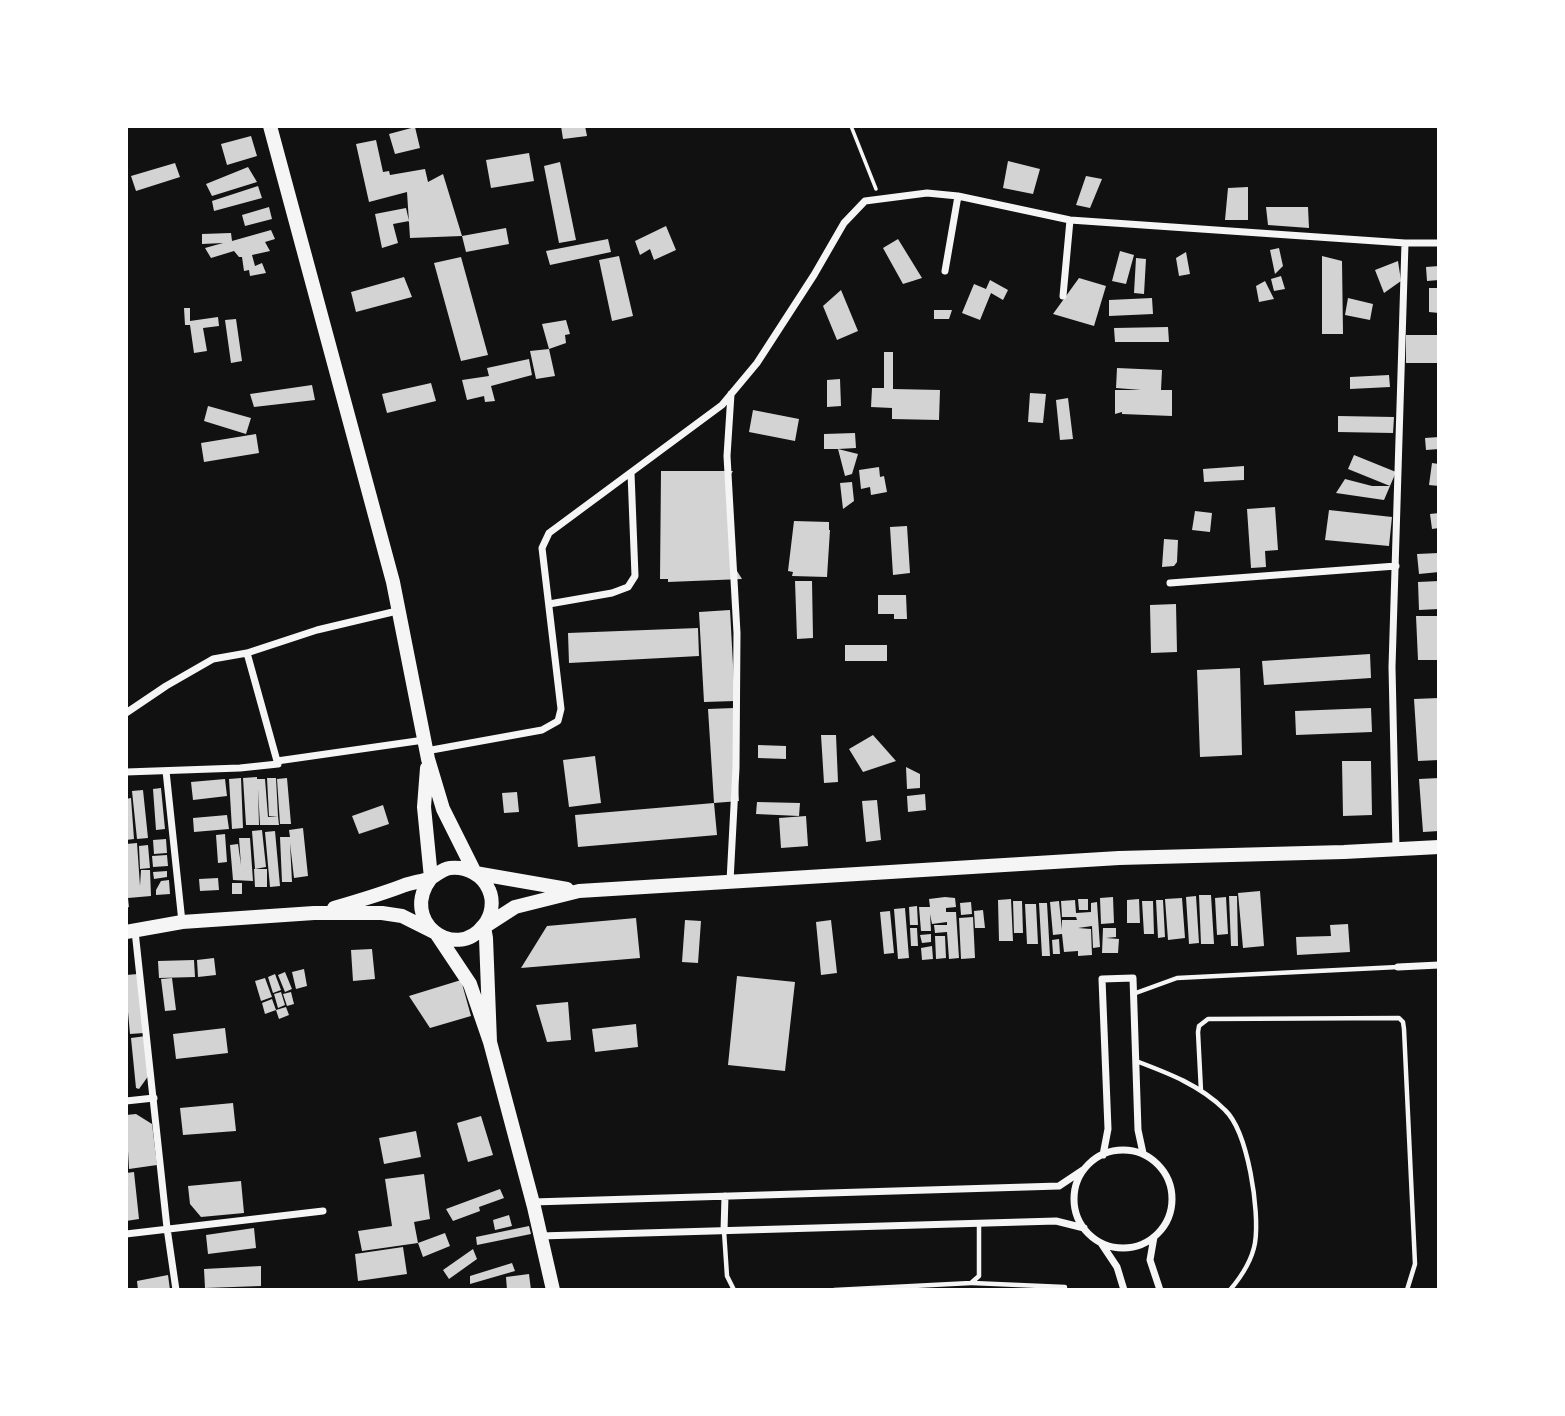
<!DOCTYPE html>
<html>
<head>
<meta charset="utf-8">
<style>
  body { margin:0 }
  #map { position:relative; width:1565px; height:1416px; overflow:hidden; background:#111; font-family:"DM Sans",sans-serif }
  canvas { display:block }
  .frame { position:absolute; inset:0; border:128px solid #fff; pointer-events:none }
</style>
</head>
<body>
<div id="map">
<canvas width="1565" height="1416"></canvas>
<div class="frame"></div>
</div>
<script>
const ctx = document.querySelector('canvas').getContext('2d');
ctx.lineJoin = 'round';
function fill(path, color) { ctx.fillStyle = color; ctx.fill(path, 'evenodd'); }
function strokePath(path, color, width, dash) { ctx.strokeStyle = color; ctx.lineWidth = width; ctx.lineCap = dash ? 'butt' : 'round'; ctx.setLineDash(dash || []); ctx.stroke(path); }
fill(new Path2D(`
  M561,126H585L587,136L563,139Z
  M415,127L420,148L395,154L389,134Z
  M251,136L257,156L227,165L221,144Z
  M376,140L383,172L389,171L390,175L425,169L428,182L443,174L462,236L410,238L407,192L369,202L356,144Z
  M529,153L534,181L491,188L486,160Z
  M1008,161L1040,169L1033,194L1003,188Z
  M560,162L576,240L559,243L544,166Z
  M175,163L180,177L136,191L131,176Z
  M248,167L257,182L212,196L206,184Z
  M1086,176L1102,179L1090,208L1076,205Z
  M258,186L262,198L214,211L212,201Z
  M1248,187V220H1225L1228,188Z
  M269,207L272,219L245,226L242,215Z
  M1266,207H1308L1309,228L1268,225Z
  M406,208L409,221L393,224L398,243L382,248L375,214Z
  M666,226L676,250L654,260L650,249L640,255L635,241Z
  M506,228L509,244L466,252L462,236Z
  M271,230L275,239L265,242L270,251L252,255L255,266L262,263L266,273L250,276L249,270L244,271L242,257H239L234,251L211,258L205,248L223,243L202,244V234L231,233L232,241Z
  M608,239L611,252L550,265L546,251Z
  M898,239L922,278L903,284L883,248Z
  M1279,248L1283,266L1275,274L1270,250Z
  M1120,251L1134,255L1126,284L1112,281Z
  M1186,252L1190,274L1179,276L1176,258Z
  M619,256L633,316L612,321L599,260Z
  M1322,256L1342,261L1343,334H1322Z
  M461,257L488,355L461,361L434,263Z
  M1136,258L1146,259L1144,294L1134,293Z
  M1398,261L1401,281L1384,293L1375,270Z
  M1439,266V280L1427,281L1426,267Z
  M1281,276L1285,289L1274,291L1271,279Z
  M404,277L412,297L356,312L351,292Z
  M1079,278L1106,286L1094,326L1053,314Z
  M990,280L1008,290L1003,300L991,293L980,320L962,313L974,284L986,289Z
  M1265,281L1274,299L1259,302L1256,286Z
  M1429,288H1439V313L1429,312Z
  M841,290L858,331L837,340L823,306Z
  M1152,298L1153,314L1109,316V300Z
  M1348,298L1373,304L1370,320L1345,315Z
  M184,308H190V321L218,317L219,326L203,328L207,351L194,353L190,325H185Z
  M934,310H952L949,319H934Z
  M236,319L242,361L231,363L225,320Z
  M566,320L570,334L565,335L566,343L549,349L542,324Z
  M1168,327L1169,342H1115L1114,328Z
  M1406,335H1439V363H1406Z
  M549,349L555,376L536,379L530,351Z
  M884,352H893V389L940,390L939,420L892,419V408L871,407L872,388H884Z
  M529,359L532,375L491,386L495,401L485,402L484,396L467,400L462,380L489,376L487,368Z
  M1117,368L1162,370L1161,390H1172V416L1122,414V412L1115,414V390H1141L1116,388Z
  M1389,375L1390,387L1350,389V377Z
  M840,379L841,406L827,407V380Z
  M431,383L436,401L387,413L382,394Z
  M312,385L315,400L254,407L250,394Z
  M1030,393L1046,394L1043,423L1028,422Z
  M1068,398L1073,439L1060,440L1056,400Z
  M208,406L251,418L246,434L204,421Z
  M753,410L799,419L795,441L749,432Z
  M1338,416L1394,417L1393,433L1338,432Z
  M855,433L856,448L838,449L858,454L852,474L845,476L838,449H824V434Z
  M256,434L259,453L204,462L201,443Z
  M1439,437V449L1426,450L1425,438Z
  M1354,455L1396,472L1390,486L1348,469Z
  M1432,463L1439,464V486L1429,485Z
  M1244,466V480L1204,482L1203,469Z
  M879,467L880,477L884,476L887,492L871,495L870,487L861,489L859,470Z
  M661,471H733L725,484H731L732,563L742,579L668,582V579H660Z
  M1345,479L1372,486H1390L1384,500L1336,493Z
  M852,482L854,501L843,509L840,483Z
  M1275,507L1278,550L1265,551L1266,567L1251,568L1247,509Z
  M1329,510L1392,517L1389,546L1325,540Z
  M1195,511L1212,513L1210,532L1192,530Z
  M1439,513V528L1432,529L1430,514Z
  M794,521L829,522V530H830L827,577L792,576L793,572L788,571Z
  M907,526L910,573L893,575L890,527Z
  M1164,539L1178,540L1177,562L1174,566L1162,567Z
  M1439,553V572L1419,574L1417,554Z
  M795,581H812L813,638L797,639Z
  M1439,581V609L1419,610L1418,582Z
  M878,595H906L907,619H894V614H878Z
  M1176,604L1177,652L1151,653L1150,605Z
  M730,610L735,701L704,702L699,612Z
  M1416,616H1439V660H1418Z
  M698,628L699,656L569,663L568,633Z
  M845,645H887V661H845Z
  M1370,654L1371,678L1264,685L1262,661Z
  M1240,668L1242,755L1200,757L1197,670Z
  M1439,698V760L1418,761L1414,699Z
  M734,708L739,801L714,803L708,709Z
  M1371,708L1372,732L1296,735L1295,711Z
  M821,735H836L838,782L824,783Z
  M873,735L896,761L863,772L849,749Z
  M758,745L786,746V759L758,758Z
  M595,756L601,803L569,807L563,760Z
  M1342,761H1371L1372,815L1343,816Z
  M906,767L920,774V788L907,789Z
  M257,777V779H265L268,817L278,816L279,825H260L258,789L259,825H246L243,778Z
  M241,778L243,828L232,829L229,779Z
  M267,778H276L278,816H269Z
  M287,778L291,824H280L277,779Z
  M1439,778V831L1423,832L1419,779Z
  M225,779L227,796L193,800L191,782Z
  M161,788L165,829L156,830L153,789Z
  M143,790L148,838L137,839L132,791Z
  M517,792L519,812L504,813L502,793Z
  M925,794L926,810L908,812L907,796Z
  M131,798L134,839L126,840V799Z
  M877,800L881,840L866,842L862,801Z
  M757,802L800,803L799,816L756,814Z
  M714,803L717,835L578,847L575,815Z
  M383,805L389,824L359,834L352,816Z
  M227,815L229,829L194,832L193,818Z
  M806,816L808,846L781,848L779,818Z
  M303,828L308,876L294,878L290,843L292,882H282L280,837H290L289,830Z
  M262,830L266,867L255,869L252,831Z
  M275,831L280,886L270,887L265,832Z
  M225,834L227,862L218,863L216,835Z
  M239,838H250L253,881L233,880L230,845L238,844L241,865Z
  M166,839L167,853L154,854L153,840Z
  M137,843L140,886L141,870H150L151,896L128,898L129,907L126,908V844Z
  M148,845L150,868L140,869L139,846Z
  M167,855L168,866L153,867L152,856Z
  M254,869H267V887H255Z
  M167,871V877L154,879L153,872Z
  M218,878L219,890L200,891L199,879Z
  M169,880L170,894L156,895V890L161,881Z
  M232,883H242V894H232Z
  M1260,891L1264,946L1243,948L1238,893Z
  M1199,895H1211L1214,944H1201Z
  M1196,896L1199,943L1189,944L1186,897Z
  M1229,896H1237L1238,946H1231Z
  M945,897L955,898L956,907L946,908V912H956L959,958L949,959L947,932L935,933L934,925H947V922L932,924L930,914L931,931H921L919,907H930L929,899Z
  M1113,897L1114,923L1101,924L1100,898Z
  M1226,897L1228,934L1217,935L1215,898Z
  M1182,898L1185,938L1168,940L1165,899Z
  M1011,899L1013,941H999L998,900Z
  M1078,899H1088V910H1079Z
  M1139,899L1140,923H1127V900Z
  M1075,900L1076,913L1091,912V903L1097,902L1100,947L1093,948L1092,926L1078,928L1091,929L1092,955L1078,956V951L1064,952L1062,934L1053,935L1050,902L1059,901L1062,930V920H1077L1076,917H1062L1061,901Z
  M1156,900H1163L1165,937L1158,938Z
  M1013,901H1022L1023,933H1014Z
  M1142,901H1153L1154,934H1144Z
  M971,902L972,914L961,915L960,903Z
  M1039,903H1047L1050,956H1042Z
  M1025,904H1036L1038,944H1027Z
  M917,906L918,925H910L909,907Z
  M905,908L909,958L898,959L894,909Z
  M983,910L985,928H975L974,911Z
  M890,911L894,953L884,954L880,912Z
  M973,917L975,958L961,959L959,918Z
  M636,918L640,958L521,968L547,926Z
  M685,920L701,921L698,963L682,962Z
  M831,920L837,973L821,975L816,922Z
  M1348,924L1350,952L1297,955L1296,937L1331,936L1330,925Z
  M910,928H917L918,946H911Z
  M1103,928H1116V937L1106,938L1119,939L1118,953H1102Z
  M931,934V942L922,943L920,935Z
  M935,936H945L946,958L936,959Z
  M1059,939L1060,954H1053L1052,940Z
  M932,946L933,959L922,960L921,948Z
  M372,949L375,979L353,981L351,950Z
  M214,958L216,975L198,977L197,960Z
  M194,960L195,977L159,978L158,961Z
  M304,969L307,986L296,989L292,972Z
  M285,972L292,989L285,992L278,975Z
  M138,974L144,1033L130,1034L128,1012H126V975Z
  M275,974L281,990L273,993L268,977Z
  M737,976L795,982L785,1071L728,1065Z
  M172,978L176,1010L165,1011L161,979Z
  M265,978L272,997L261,1001L255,981Z
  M461,980L471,1016L430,1028L409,996Z
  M281,992L285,1005L278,1008L274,994Z
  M291,992L294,1004L287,1006L283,994Z
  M272,999L276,1010L265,1014L262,1003Z
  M568,1002L571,1040L547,1042L536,1005Z
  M286,1007L289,1015L279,1019L276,1010Z
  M636,1024L638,1047L595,1052L592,1029Z
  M225,1028L228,1053L176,1059L173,1034Z
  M146,1036L149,1075L139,1089L136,1088L131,1038Z
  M233,1103L236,1131L183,1135L180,1108Z
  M136,1114L152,1124L157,1165L129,1169L126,1115Z
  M481,1116L493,1155L468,1162L457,1123Z
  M416,1131L421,1157L384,1164L379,1138Z
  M134,1172L139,1219L126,1221V1173Z
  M424,1174L430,1219L414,1222L418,1243L362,1251L358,1231L392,1226L385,1179Z
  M241,1181L244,1213L201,1217L190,1204L188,1186Z
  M500,1189L504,1198L479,1207L480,1211L453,1221L446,1209Z
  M509,1215L512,1226L495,1230L493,1220Z
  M529,1226L531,1234L477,1245L476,1237Z
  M254,1228L256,1248L208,1254L206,1235Z
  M445,1233L450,1246L423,1257L418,1243Z
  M403,1247L407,1274L358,1281L355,1254Z
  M473,1249L477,1259L449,1279L443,1270Z
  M512,1263L515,1271L470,1284V1276Z
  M261,1266V1286L205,1288L204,1269Z
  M529,1274L531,1290H507L506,1277Z
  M168,1275L170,1290H138L137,1281Z`), '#d3d3d3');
strokePath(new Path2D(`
  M851,126L876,189`), '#f5f5f5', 3.5);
strokePath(new Path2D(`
  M1133,994L1177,978L1398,967
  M1136,1061C1168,1073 1200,1085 1225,1110C1248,1132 1260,1211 1255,1243C1252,1260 1241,1277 1230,1290
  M1201,1091L1198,1032L1199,1026L1208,1019L1399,1018L1403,1022L1404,1029L1415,1264L1407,1290
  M724,1231L727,1276L734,1290
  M972,1283L1065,1287
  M834,1290L971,1283L979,1276V1224`), '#f5f5f5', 4.5);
strokePath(new Path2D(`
  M945,271L958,196
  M1063,296L1070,220
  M1170,583L1396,566
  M549,604L612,593L628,587L635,576L631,473
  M247,653L277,761
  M126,713L166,686L213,659L247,653L317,630L397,611
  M426,751L542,730L558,721L561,709L542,548L549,533L722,405L757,363L814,275L844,223L865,201L927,193L958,196L1070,220L1405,243H1439
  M166,771L182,922
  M126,772L240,768L278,764L277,761L424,740
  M1396,849L1392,667L1405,243
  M730,881L736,768L737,633L727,456L731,394
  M135,931L167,1228L176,1290
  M1398,967L1439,965
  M126,1101L154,1098
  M1074 1199a49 49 0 1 1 98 0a49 49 0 1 1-98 0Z
  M1103,1155L1108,1129L1102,979L1133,978L1138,1130L1143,1153
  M533,1202L1059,1186L1083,1170
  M724,1231L725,1196
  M126,1234L323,1211
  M540,1236L1056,1221L1084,1228
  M1154,1237L1150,1260L1160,1290
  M1101,1243L1117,1267L1124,1290`), '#f5f5f5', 7);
strokePath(new Path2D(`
  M270,126L393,582L428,759L443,809L475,873L567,889
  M427,768L424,807L431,878
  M334,908C358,901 382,894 405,885C414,882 423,881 431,878C438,874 442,869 450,868C466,866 483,875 489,890C494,901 492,915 484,925C456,963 398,921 431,878
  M126,932L182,922L314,913H382L402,916L436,933L470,984L490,1042L534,1207L553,1290
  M490,1042L486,938L484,927L515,907L579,891L1119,858L1344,852L1439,847`), '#f5f5f5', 14);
</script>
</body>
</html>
